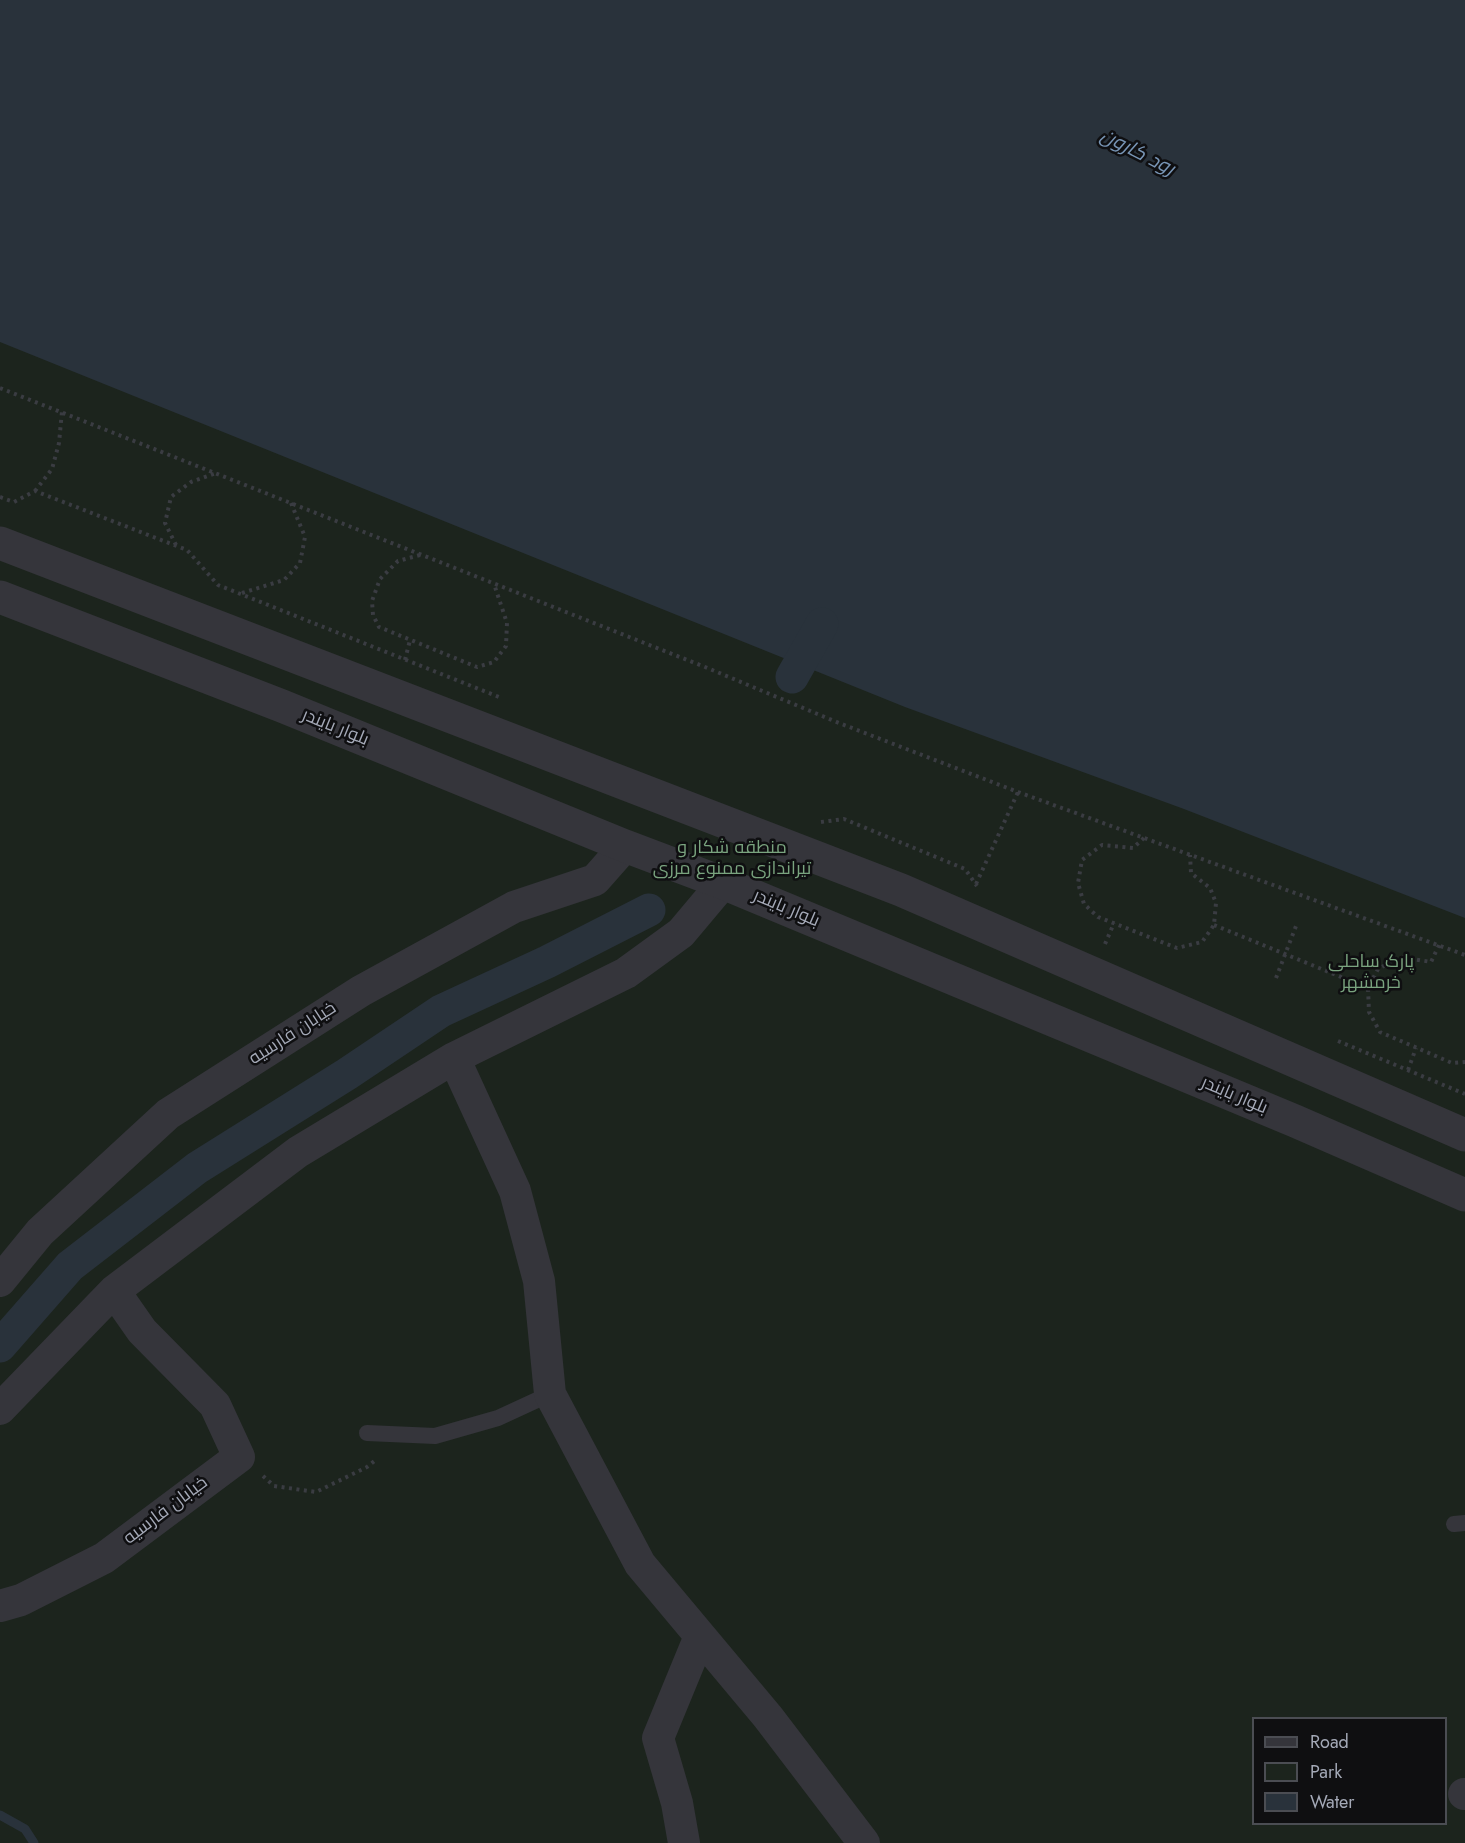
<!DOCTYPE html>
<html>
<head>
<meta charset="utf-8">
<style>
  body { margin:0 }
  #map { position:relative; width:1465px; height:1843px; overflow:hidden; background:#141416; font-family:Jost,sans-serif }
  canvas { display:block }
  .legend { position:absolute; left:1252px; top:1717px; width:195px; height:108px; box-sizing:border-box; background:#0f0f11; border:2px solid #4b4d53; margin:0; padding:8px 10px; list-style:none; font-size:18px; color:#a4a9b7 }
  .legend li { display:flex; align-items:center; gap:12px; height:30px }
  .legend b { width:30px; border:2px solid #4b4d53 }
</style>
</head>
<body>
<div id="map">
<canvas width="1465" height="1843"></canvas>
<ul class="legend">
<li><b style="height:8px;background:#35353b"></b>Road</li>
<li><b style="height:16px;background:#1c241d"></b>Park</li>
<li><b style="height:16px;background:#29323b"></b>Water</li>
</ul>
</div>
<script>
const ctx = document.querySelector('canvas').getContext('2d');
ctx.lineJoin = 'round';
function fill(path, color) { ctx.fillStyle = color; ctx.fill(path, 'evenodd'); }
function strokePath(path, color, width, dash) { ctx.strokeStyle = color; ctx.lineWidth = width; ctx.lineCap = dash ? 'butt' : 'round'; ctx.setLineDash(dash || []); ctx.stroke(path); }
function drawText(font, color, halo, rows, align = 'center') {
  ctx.font = font + ' Jost,Cairo,sans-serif'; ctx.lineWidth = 5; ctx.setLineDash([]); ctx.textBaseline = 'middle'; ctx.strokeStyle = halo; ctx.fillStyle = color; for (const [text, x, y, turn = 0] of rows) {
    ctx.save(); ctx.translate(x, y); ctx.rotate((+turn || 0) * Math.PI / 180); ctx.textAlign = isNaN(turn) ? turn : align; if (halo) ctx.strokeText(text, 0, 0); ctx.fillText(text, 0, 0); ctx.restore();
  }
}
fill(new Path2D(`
  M0,0H1465V1843H0ZM1254,1718H1446V1824H1254Z`), '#1c241d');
fill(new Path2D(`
  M0,0H1465V918L1184,809L905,707L0,342Z`), '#29323b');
strokePath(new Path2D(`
  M0,1815L25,1829L34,1843`), '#29323b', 9);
strokePath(new Path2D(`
  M792,677L822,624
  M0,1346L70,1266L197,1168L347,1074L441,1011L547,962L649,910`), '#29323b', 33);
strokePath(new Path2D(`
  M0,388L705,667L839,723L1018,792L1465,955
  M35,491L52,469L59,443L62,411
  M0,497L14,502L35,491L187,550L218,585L499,697
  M176,545L165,523L171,497L191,482L216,473
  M420,555L398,561L380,579L372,601L373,615L379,627L477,667L494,662L506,646L507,623L494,584
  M242,593L284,580L300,563L305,537L291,503
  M405,660L410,640
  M821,822L844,819L965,869L977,886
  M1144,838L1133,848L1102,845L1082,860L1078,883L1084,904L1098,917L1177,948L1202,942L1214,925L1216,903L1210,888L1191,873L1190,855
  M976,884L1018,792
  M1214,925L1368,988
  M1105,944L1114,923
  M1439,945L1431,962L1401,957L1378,969L1368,988L1369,1012L1380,1032L1452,1063L1465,1062
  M1276,978L1296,926
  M1338,1041L1465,1094
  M1408,1070L1416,1048
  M263,1476L274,1486L316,1492L367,1467L377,1459`), '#3a3c42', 4, [3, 4.5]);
strokePath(new Path2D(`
  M367,1433L435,1436L498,1418L550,1394
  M1454,1524L1465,1523`), '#35353b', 16);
strokePath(new Path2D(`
  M723,883L681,933L626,973L454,1058L515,1191L539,1281L550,1394L640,1564L768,1717L864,1843
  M0,1281L40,1232L168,1114L361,991L514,907L595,880L625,846
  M0,1409L114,1291L298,1152L454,1058
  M0,1606L21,1600L104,1558L239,1457L215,1405L142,1331L114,1291
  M1464,1794H1465
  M684,1843L677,1803L658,1738L700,1636`), '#35353b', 32);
strokePath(new Path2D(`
  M0,543L901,890L1465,1135
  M0,597L282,706L625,846L723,883L1295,1121L1465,1195`), '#35353b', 33);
drawText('18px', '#a4a9b7', '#0f0f11', [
  ["بلوار بایندر",335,728,22],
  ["بلوار بایندر",786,909,23],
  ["خیابان فارسیه",293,1034,-33],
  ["بلوار بایندر",1234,1096,23],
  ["خیابان فارسیه",166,1511,-37]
]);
drawText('18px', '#7aa47f', '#0f0f11', [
  ["منطقه شکار و",732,849],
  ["تیراندازی ممنوع مرزی",732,870],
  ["پارک ساحلی",1371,963],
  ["خرمشهر",1371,984]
]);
drawText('italic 20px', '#7895b5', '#0f0f11', [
  ["رود کارون",1137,153,27]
]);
</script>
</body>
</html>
